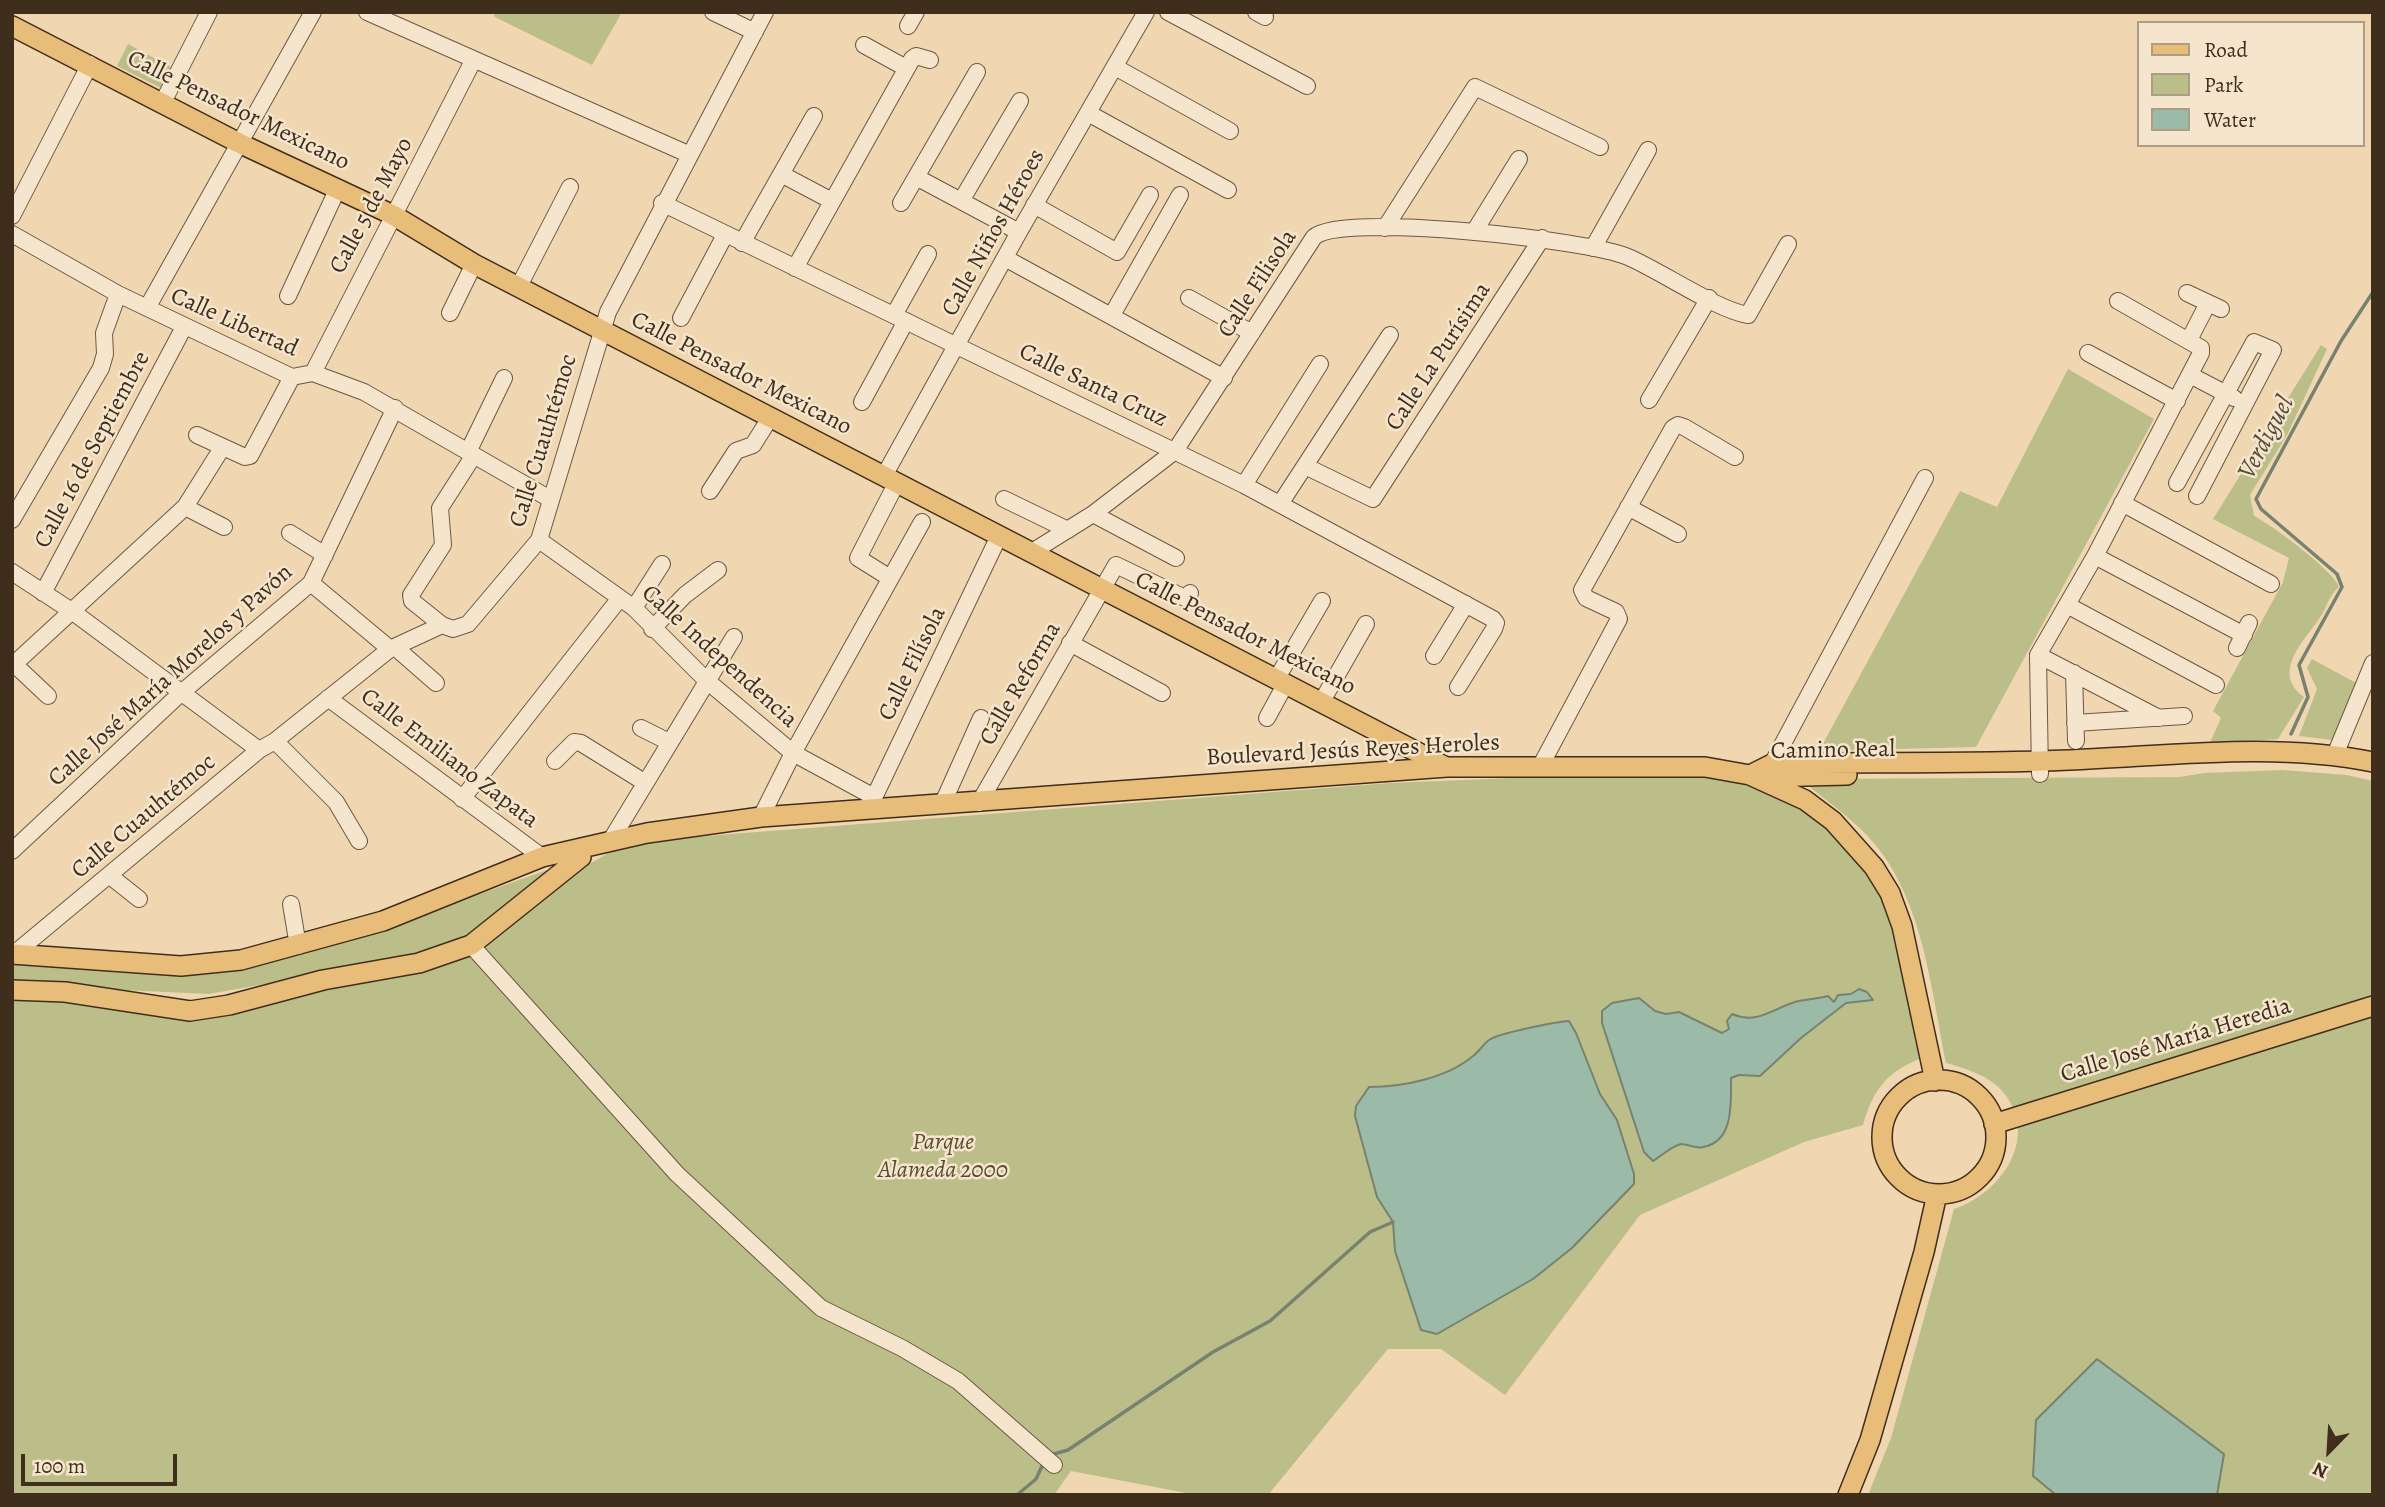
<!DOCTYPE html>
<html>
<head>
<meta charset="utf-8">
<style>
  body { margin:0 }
  #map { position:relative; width:2385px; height:1507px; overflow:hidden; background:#f0d7b2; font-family:Alegreya,serif }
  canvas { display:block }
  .frame { position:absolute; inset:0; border:14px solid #402e1c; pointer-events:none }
  .legend { position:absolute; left:2137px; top:21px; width:228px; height:126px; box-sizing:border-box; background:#f5e5cd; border:2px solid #ad9c86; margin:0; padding:9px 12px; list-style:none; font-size:21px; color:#402e1c }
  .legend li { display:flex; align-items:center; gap:14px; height:35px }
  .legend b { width:35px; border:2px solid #ad9c86 }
  .north { position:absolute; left:2294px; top:1416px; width:70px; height:70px; -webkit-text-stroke:5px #f5e5cd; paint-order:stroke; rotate:204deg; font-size:19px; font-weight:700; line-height:28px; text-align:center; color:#402e1c }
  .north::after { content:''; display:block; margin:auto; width:24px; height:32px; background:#402e1c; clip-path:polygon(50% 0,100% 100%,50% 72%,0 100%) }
  .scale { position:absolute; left:21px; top:1454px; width:156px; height:32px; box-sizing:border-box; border:4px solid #402e1c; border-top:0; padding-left:9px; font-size:21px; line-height:24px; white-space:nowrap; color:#402e1c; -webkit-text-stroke:5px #f5e5cd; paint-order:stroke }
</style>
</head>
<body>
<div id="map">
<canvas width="2385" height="1507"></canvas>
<div class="frame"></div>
<ul class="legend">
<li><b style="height:9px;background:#e8bc79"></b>Road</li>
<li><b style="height:19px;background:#bcbe8a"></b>Park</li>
<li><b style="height:19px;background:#9bbaa7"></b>Water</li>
</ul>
<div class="north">N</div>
<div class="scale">100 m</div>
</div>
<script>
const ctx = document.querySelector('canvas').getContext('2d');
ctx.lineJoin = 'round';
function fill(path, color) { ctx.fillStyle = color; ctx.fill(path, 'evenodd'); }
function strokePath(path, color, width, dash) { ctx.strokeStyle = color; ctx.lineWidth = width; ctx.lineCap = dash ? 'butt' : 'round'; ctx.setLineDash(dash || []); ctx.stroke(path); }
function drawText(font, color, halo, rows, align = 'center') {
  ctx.font = font + ' Alegreya,serif'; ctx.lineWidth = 5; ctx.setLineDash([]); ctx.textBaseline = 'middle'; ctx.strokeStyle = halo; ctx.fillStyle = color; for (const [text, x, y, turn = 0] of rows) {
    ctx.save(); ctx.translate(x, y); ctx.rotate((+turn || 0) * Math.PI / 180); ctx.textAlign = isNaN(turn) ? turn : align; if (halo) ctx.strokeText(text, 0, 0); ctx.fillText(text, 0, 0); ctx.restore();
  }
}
fill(new Path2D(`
  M493,12H622L592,65L495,17Z
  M128,44L171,67L161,88L117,66Z
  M2321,345L2327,349L2287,435L2250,495L2254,516C2271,524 2335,572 2339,587C2328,596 2327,608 2319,619C2303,642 2271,673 2304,697L2278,739L2210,743L2221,718L2213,711L2283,582L2289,558L2213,519Z
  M2068,369L2154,419L1976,747L1819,751L1960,491L1997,507Z
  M2312,659L2358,684L2332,740L2299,736L2317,689L2307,668Z
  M2282,770L2347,775L2373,781V1495H1868L1891,1438L1954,1209C2000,1194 2041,1138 2003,1092C1990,1076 1965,1068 1946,1063C1932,995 1925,918 1886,859C1865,827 1830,804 1800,779L2180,777L2204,773Z
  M1610,774C1653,776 1700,773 1743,783C1810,798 1871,858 1892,923C1905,966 1910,1015 1919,1059C1886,1073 1873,1090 1863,1125L1804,1142L1640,1215L1505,1395L1441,1349H1388L1268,1495H1197L1071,1471L1054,1495H12V998H52L190,1017L486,943L582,868L628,842L1390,783Z
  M561,865L508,909L457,943L401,960L209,994L12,985V961L214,974L435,910Z`), '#bcbe8a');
const water = new Path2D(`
  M1859,989L1867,992L1873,1000L1846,1003L1801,1038L1760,1076L1739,1075L1731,1078C1731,1103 1734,1142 1703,1147C1696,1149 1688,1144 1681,1144C1672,1146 1661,1156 1653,1161L1644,1152L1602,1023V1011L1612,1003L1639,998L1655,1011L1666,1014L1679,1012L1722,1033L1729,1029L1727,1021L1732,1014C1757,1025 1772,1009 1795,1002C1805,999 1817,999 1828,996L1834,1002L1838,995L1851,994Z
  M1569,1021L1576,1033L1600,1094L1617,1120L1634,1174V1184L1572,1248L1533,1279L1437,1334L1421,1330L1395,1251L1393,1222L1377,1197L1355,1116L1356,1106L1369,1087C1403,1087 1447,1078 1473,1056C1479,1052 1483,1044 1489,1040C1499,1033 1555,1022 1569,1021Z
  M2097,1359L2224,1454L2217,1495H2056L2033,1476L2036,1420Z`);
fill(water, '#9bbaa7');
strokePath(water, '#77826f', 2);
strokePath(new Path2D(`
  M2291,734L2308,697L2299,665L2342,587L2337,574L2261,509L2256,499L2341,341L2373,292
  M1050,1455L1068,1450L1213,1352L1270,1321L1370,1232L1393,1222
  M1017,1495L1036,1479L1042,1466`), '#77826f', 3.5);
const minor = new Path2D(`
  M367,12L688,154
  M713,12L755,32
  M1168,12L1307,86
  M1256,12L1265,17
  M908,26L916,12
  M864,45L906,68
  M1115,67L1230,131
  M163,102L209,12
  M1088,113L1228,190
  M781,174L832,201
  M916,177L1019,232
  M961,201L1020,101
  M662,203L1244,485L1493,619L1496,623L1494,629L1458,687
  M901,203L977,72
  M1034,205L1117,252L1150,195
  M12,216L90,64
  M1385,228L1475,87L1600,147
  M1474,232L1519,159
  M12,234L118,294L292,377L313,373L364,392L550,499
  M742,243L814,116
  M1593,248L1648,150
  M1005,258L1224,378
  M795,268L912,59L916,56L930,60
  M519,286L570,187
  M2187,293L2221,309
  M288,296L338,188
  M1189,298L1252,333
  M147,308L313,12
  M450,313L474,264
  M894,315L928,254
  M1112,315L1180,195
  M681,318L725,235
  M2189,340L2208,303
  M2088,353L2177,401
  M313,373L473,61
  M2190,375L2234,398
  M1649,400L1709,298
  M862,402L906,321
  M197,435L245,457L250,456L292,377
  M468,452L504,378
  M1305,466L1373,499L1542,238
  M884,476L1019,232L1146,12
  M2177,483L2254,342L2273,350L2197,496
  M1244,485L1320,364
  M710,491L736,451L753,445L770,418
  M1004,499L1068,530
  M2122,503L2271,584
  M1280,504L1390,335
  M185,507L224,527
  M1628,507L1678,534
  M1093,514L1176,558
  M12,520L101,368L105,354L104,333L118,294
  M290,533L325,555
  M539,540L634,608L706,680L793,753L874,797
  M1032,552L1093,514L1175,451L1314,237C1341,212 1589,240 1628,257C1661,271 1717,310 1748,315L1788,244
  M2095,556L2244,635
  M12,572L73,612L259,750
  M890,578L858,558L897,482
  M311,583L390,649
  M43,593L184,327
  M2067,605L2216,685
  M634,608L662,564
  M442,625L412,601L411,595L443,545L440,508L474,455
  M652,629L685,595L718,570
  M1070,643L1162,693
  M396,648L436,683
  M2237,648L2249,623
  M2038,655L2159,718
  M1434,656L1466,604
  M14,664L48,696
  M12,666L185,507L222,448
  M2074,673L2076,741
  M1277,678L1322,601
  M328,698L542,857
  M1322,701L1366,624
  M1267,718L1286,683
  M2075,723L2184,716
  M641,728L669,742
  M275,741L336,802L359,841
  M2335,755L2373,663
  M555,761L574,742L581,743L644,782
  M1540,767L1619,619L1616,612L1586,598L1582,590L1673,428L1678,425L1684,427L1735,457
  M1771,773L1772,764L1925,478
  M2040,774L2038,655L2095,556L2201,353V348L2118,301
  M462,799L620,598
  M979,803L1116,565L1187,599L1190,593
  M942,805L981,718
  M870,806L999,536
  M761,817L793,753L922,522
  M611,840L734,637
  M12,851L181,693L311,583L395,408
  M110,876L139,899
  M291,904L298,946
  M471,945L677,1174L821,1308L902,1348L958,1381L1054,1465
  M14,954L259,750L275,741L390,649L442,625L453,629L468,624L539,540L608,312L765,12`);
const major = new Path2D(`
  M12,26L239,143L393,215L474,264L1446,767
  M1750,775L1772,764L1791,763C1884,762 1977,764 2069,760C2169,756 2274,742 2373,762
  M1765,777L1847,775
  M12,954L181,966L241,960L383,921L542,857L647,833L761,817L1447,767H1705L1750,775L1805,800L1833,821L1874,867L1890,893L1902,926L1935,1081
  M12,990L65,992L190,1011L229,1005L323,980L419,963L471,945L581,857V848
  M1882 1137a57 57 0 1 1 114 0a57 57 0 1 1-114 0Z
  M1994,1124L2373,1006
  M1848,1495L1870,1440L1924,1252L1937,1194`);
strokePath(minor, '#6c5842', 18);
strokePath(major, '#402e1c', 22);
strokePath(minor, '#f5e5cd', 16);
strokePath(major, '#e8bc79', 19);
drawText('24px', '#402e1c', '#f5e5cd', [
  ["Calle Pensador Mexicano",238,111,26],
  ["Calle 5 de Mayo",372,206,-62],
  ["Calle Niños Héroes",994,233,-61],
  ["Calle Filisola",1258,284,-57],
  ["Calle Libertad",234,323,24],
  ["Calle La Purísima",1439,357,-57],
  ["Calle Pensador Mexicano",741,374,27],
  ["Calle Santa Cruz",1093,386,26],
  ["Calle Cuauhtémoc",544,441,-73],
  ["Calle 16 de Septiembre",93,450,-62],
  ["Calle Pensador Mexicano",1245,634,27],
  ["Calle Independencia",719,657,42],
  ["Calle Filísola",913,664,-64],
  ["Calle José María Morelos y Pavón",171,676,-42],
  ["Calle Reforma",1021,684,-60],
  ["Boulevard Jesús Reyes Heroles",1353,751,-3],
  ["Camino Real",1833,751,-1],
  ["Calle Emiliano Zapata",449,759,37],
  ["Calle Cuauhtémoc",144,817,-40],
  ["Calle José María Heredia",2176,1041,-17]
]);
drawText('italic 24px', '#594b32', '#f5e5cd', [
  ["Parque",943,1143],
  ["Alameda 2000",943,1171]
]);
drawText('italic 26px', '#524a38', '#f5e5cd', [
  ["Verdiguel",2267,438,-62]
]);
</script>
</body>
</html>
